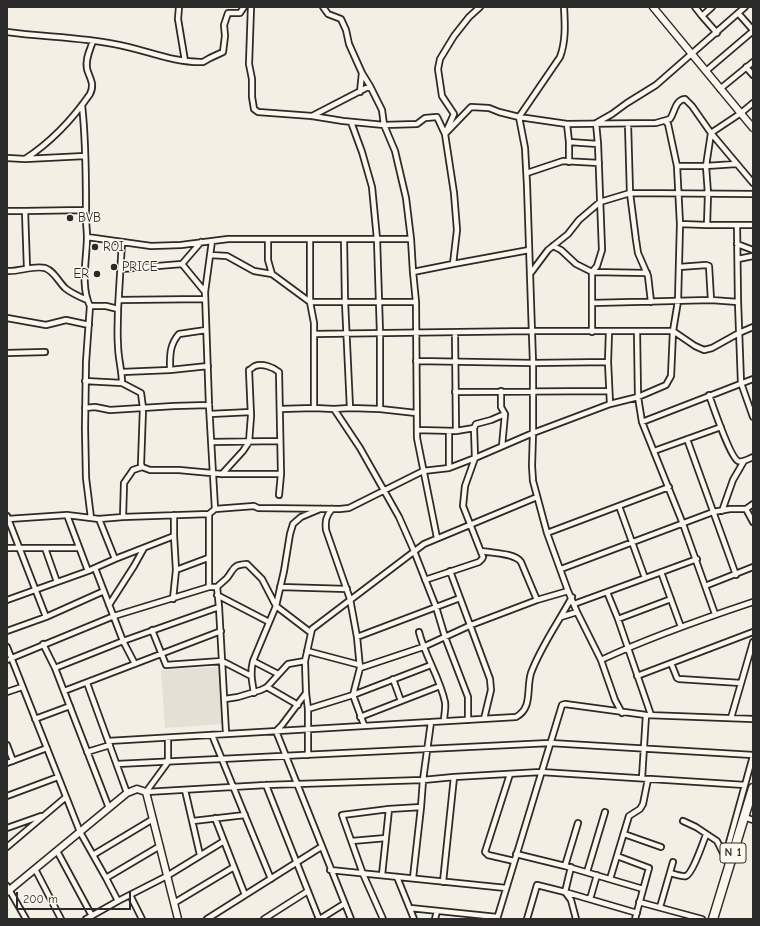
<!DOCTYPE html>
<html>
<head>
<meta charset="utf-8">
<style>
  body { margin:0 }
  #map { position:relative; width:760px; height:926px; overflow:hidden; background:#f3efe4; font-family:"Comic Neue",sans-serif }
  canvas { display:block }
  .frame { position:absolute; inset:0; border:8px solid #2b2b2b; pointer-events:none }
  .scale { position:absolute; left:16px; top:892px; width:115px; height:18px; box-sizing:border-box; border:2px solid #2b2b2b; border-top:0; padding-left:5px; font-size:12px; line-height:14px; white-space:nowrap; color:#2b2b2b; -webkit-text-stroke:3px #fbf7ec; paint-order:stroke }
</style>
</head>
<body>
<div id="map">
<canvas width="760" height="926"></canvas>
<div class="frame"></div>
<div class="scale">200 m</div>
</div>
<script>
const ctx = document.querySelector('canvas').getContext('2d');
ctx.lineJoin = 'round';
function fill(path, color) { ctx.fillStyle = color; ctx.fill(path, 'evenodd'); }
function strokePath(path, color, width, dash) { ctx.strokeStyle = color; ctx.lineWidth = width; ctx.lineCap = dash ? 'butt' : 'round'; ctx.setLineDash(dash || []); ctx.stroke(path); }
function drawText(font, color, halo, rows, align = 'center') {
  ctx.font = font + ' "Comic Neue",sans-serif'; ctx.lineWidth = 3; ctx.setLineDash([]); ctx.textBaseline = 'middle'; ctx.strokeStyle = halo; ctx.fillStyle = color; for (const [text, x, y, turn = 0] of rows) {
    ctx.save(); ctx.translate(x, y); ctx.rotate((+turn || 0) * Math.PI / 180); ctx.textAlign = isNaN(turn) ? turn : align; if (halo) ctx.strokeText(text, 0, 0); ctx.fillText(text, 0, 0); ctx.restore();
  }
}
fill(new Path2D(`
  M219,667L223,724L165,728L161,670Z`), '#e4e0d6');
const street = new Path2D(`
  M179,7L178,19L185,61
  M251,7L249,64L252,79V97L254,109L258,112L312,116L343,121L384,125L417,124L425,118L437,117L445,134L471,107L489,108L499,112L519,117L567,124L656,123L670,119C675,112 675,100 685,99L692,106L711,133L753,183
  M323,7L328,14L341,19L346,30L349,44L362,73L370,86L382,110L384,125L395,151L406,198L411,239L413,272L416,302L417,438L437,538
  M564,7C565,24 566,41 560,57L519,117L525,148L527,185L533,363V433L532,466L533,481L547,533L568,591L577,612L601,660L615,700L622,713
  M695,7L702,16
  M712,7L702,16L717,33
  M738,13L753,30
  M7,32C42,37 78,37 114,44C144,49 172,63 203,62L210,58L223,52L225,36L224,25L228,13H240L244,7
  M746,67L753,75
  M706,71L753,31
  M720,89L753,62
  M360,92L362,73
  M82,105C86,140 86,174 86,209C85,218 87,228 87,237C87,258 80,286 90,306L86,362L85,428L86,478L91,518
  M312,116L370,86
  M351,122L362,152L372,187L377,239L380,333V409L416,413
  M598,122L612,114L627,103L656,85L745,7
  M567,124L569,142
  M628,124L630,193L636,240L638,253L648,276L651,302
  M85,156L25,159C51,142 72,120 90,94C95,84 90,79 87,69C85,59 90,50 93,41
  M7,158L25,159
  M569,162V142L598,144
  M677,166H706L736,164
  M527,173L563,161L599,163
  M7,211H25L27,268
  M25,211L85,210
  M680,224L707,225H753
  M707,225L708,194L706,166L711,133L741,113L753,103
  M737,225L738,302
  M87,237L151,246L181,245L228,239H411
  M268,239V260L272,274L310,302H416
  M310,239V302L314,323V334L532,331H673L695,346L704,350L712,348L739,333L753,327
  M344,239L345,302L350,408
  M212,241L205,292L209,405L215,509
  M737,244L753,250
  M553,246L561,250L576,264L592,272L647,273
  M210,255L227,256L254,271L272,274
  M738,259L753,256
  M182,264L205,292
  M453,264L529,250
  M679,267L706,265L709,266L711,300
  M121,269L182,264L201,242
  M7,271C19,272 33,265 45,268C54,271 58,281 65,288C71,293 80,297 87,300
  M413,272L453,264L457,230L454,193L445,134L454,114L442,96L438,69L440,59L454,36L469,17L480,7
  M530,274L548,250L568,234L579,220L600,202L630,193L753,194
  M119,300L205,299
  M592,303L711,300L738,302L741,383L753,417
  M90,306H106L118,309C118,321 117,333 118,345C118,358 122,370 122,383L141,393L143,408L141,464L142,467
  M118,309L122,242
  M7,318L46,325L66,320L89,325
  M609,331L608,362L610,404
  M637,331L638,397L642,422L683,524L715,614
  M592,332V272L597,266L602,250L598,144L596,123
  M455,333L456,431
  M314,334V408L334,409L360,448L399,517L414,551L436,607L445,637L468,697V720
  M7,353L45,352
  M416,361L533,363L608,362
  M170,370C170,357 169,345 179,334L206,330
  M122,372L170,370L208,366
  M85,381L122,383
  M501,391V407L505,414L502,446
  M455,392L609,391
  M709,395C713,406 730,457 738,461C743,463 748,459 753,457
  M85,408L95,407L110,410L174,406L209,405
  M280,409L314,408
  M334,409L350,408L380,409
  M210,414L251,412
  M642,422L753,379
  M417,430L456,431L474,428L476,424L491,420L505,414
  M449,431V468
  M687,439L736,575
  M211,442L280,441
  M654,451L721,427
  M222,474L243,451L249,442L251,416L249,370C250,370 254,366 255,366C262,363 273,367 279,372L281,474L279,495
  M619,506L645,578
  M332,509C326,516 325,521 326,530L350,599L357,637L360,668L353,695L364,725
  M746,509L753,504
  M722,511L733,480L744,461
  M209,514V587
  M7,516L46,617
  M123,517L124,483L133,470L142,467L150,470H179L222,474H281
  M8,519L67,515
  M99,519L115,559
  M547,533L669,487
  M7,548H79
  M45,548L57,582
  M481,551C492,553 515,553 521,562L537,600
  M95,568L123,641L135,664
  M561,569L713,512L730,509H746L753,522
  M176,570L208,558
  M88,571L67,515L99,519L123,517L209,514L215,509L254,506L258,508L340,509L349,508L423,471L449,468L475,458L533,433L610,404L638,397L666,385L671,376L673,331L678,301L680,224L677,166L668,124L665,121
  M450,571L490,679L491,690L484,719
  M661,572L681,627
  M425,580L479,562L482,559L483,557L463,506L465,486L475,458L474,428
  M705,586L753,567
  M217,587C220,584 224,581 227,578C235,568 232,565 247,564L262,579L276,606L310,632
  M280,587L347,589
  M607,592L618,619L651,715
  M217,595L269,622
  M173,599L176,570L174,536V515
  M7,600L88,571L115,559L174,536
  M574,604L697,559
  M109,605L134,566L144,548
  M561,617L577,612
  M618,619L671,599
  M152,630L166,665L222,661L251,676
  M7,631L46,617L104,591
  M419,632C425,656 440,678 445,702C446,708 444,715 444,721
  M357,637L460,598
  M43,644L55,668L109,808
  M7,647L80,832L106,878L160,846
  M307,651L360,665
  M7,660L114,616L209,587H217L219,607L226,733
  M601,660C650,637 702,619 753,602
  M253,661L278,674
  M671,663L677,678L679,679L741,683
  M55,668L123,641L219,607
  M360,668L423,647L471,625L537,600L568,591
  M637,676L753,632
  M393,679L401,701
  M87,683L127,793
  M267,687L298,705
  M64,691L221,631
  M7,692L22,687
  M254,693C252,681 250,672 253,661L276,606L284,571L290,534L293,524L301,517L320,509
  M225,699L238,697L261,690L267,687L288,664L305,661
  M308,709L353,695L431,665
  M360,717L440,686
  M731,718L753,642
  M35,719L70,706
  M276,731L351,919
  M276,731L282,725L306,693
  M212,735L271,879
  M108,741L516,717C533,708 526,689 531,673C541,646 558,623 572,597
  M7,745L13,761
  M87,752L110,745
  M308,755V709L306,693L305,661L312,629L424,544L537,497
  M7,763L47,748
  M117,764L550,743L753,755
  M510,774L485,852L488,855L514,861
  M642,778L646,715
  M266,785L319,919
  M185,790L200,855
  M146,792L266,785L423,780L454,777L541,772L745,785
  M146,792L168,762V738
  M7,796L58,777
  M744,817L753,820
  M215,818L245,895
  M193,821L245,815
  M683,821L696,827L717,841L725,857
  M7,828L41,816
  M624,834L661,847
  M352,841L386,838
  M7,847L66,797
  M57,851L92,916
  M516,854L565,866L643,889
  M93,855L153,819
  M617,856L649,868L635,919
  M729,865L725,857L753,756
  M565,866L578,823
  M571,867L565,892L571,900L576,919
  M35,869L61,919
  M330,870L506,888
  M587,872L605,812
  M670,873C674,874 682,877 686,876C693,873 703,842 706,835
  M382,875L389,809
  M397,877L414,919
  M106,878L118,901
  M413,878L421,807L423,780L431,722
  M610,879L629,816L640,809L643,804L648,779
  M443,882L454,777
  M7,886L26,919
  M130,895L142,919
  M590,899L597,875
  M639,902L702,919
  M174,903L234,867
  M660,907L673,862
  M410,908L497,917
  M86,919L118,901L167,876L224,841
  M207,919L321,847
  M264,919L308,891
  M320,919L344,904
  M383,919L363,874L342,815L389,809L421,807
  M435,919L437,911
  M497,919L562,705L565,704L646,715L753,719
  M527,919L537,885L565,892L637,913`);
const secondary = new Path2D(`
  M653,7L753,128
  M7,892L127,793L137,789L146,792L178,919`);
const highway = new Path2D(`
  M713,919L753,788`);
strokePath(street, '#2b2b2b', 8);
strokePath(secondary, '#2b2b2b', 9);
strokePath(highway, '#2b2b2b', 11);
strokePath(street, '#fbf7ec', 4.5);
strokePath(secondary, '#fbf7ec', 6);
strokePath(highway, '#fbf7ec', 8);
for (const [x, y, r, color] of [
  [70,218,4,"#2b2b2b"],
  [95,247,4,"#2b2b2b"],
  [114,267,4,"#2b2b2b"],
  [97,274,4,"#2b2b2b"]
]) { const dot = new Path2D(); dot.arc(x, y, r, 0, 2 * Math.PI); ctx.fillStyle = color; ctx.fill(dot); strokePath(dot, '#fbf7ec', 1.5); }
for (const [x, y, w] of [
  [733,853,26]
]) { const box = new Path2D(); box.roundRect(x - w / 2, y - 10, w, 20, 3); ctx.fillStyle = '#fbf7ec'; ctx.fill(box); strokePath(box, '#2b2b2b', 1); }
drawText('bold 12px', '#2b2b2b', null, [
  ["N 1",733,853]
]);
drawText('13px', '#2b2b2b', '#fbf7ec', [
  ["BVB",78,218],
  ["ROI",103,247],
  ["PRICE",122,267],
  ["ER",89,274,"right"]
], 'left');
</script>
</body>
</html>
